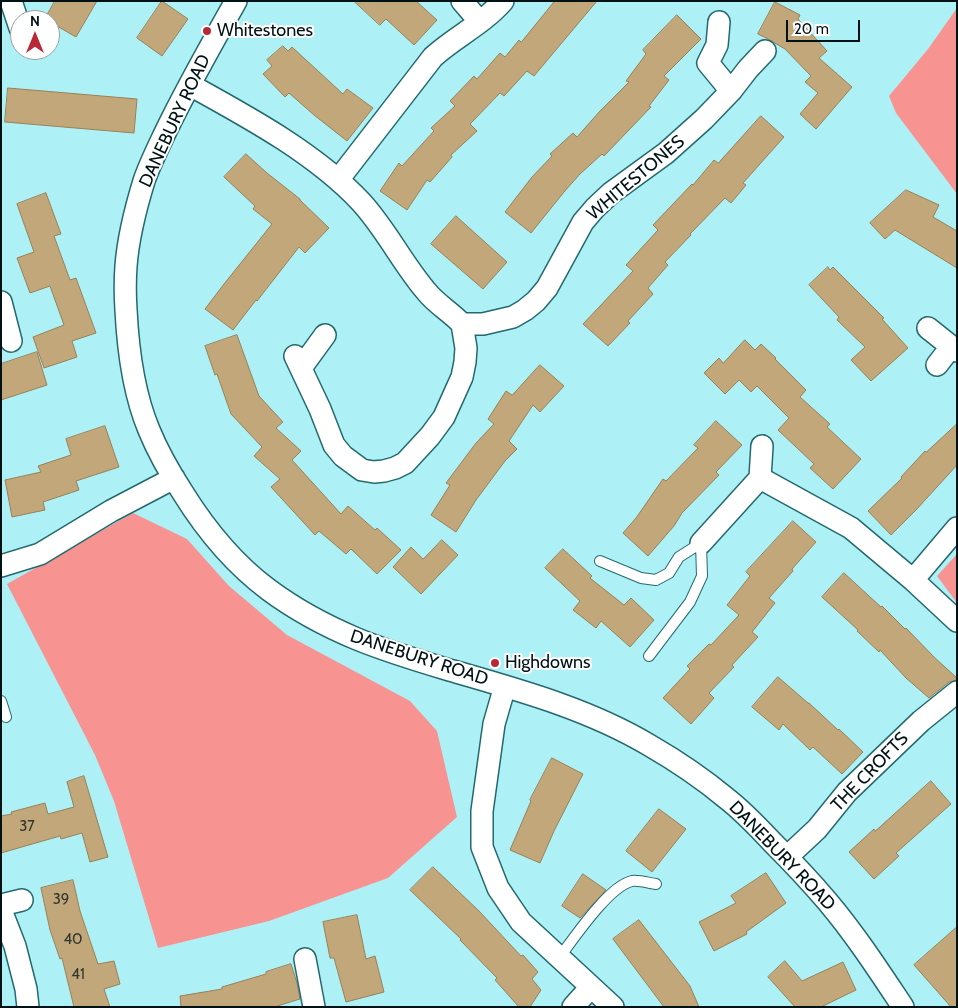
<!DOCTYPE html>
<html>
<head>
<meta charset="utf-8">
<style>
  body { margin:0 }
  #map { position:relative; width:958px; height:1008px; overflow:hidden; background:#adf1f6; font-family:Cabin,sans-serif }
  canvas { display:block }
  .frame { position:absolute; inset:0; border:2px solid #001215; pointer-events:none }
  .north { position:absolute; left:10px; top:10px; width:50px; height:50px; box-sizing:border-box; background:#fff; border:1px solid #99a0a1; border-radius:50%; rotate:0deg; font-size:14px; font-weight:700; line-height:20px; text-align:center; color:#001215 }
  .north::after { content:''; display:block; margin:auto; width:18px; height:22px; background:#b92836; clip-path:polygon(50% 0,100% 100%,50% 72%,0 100%) }
  .scale { position:absolute; left:786px; top:20px; width:74px; height:22px; box-sizing:border-box; border:2px solid #001215; border-top:0; padding-left:6px; font-size:15px; line-height:18px; white-space:nowrap; color:#001215; -webkit-text-stroke:4px #fff; paint-order:stroke }
</style>
</head>
<body>
<div id="map">
<canvas width="958" height="1008"></canvas>
<div class="frame"></div>
<div class="north">N</div>
<div class="scale">20 m</div>
</div>
<script>
const ctx = document.querySelector('canvas').getContext('2d');
ctx.lineJoin = 'round';
function fill(path, color) { ctx.fillStyle = color; ctx.fill(path, 'evenodd'); }
function strokePath(path, color, width, dash) { ctx.strokeStyle = color; ctx.lineWidth = width; ctx.lineCap = dash ? 'butt' : 'round'; ctx.setLineDash(dash || []); ctx.stroke(path); }
function drawText(font, color, halo, rows, align = 'center') {
  ctx.font = font + ' Cabin,sans-serif'; ctx.lineWidth = 4; ctx.setLineDash([]); ctx.textBaseline = 'middle'; ctx.strokeStyle = halo; ctx.fillStyle = color; for (const [text, x, y, turn = 0] of rows) {
    ctx.save(); ctx.translate(x, y); ctx.rotate((+turn || 0) * Math.PI / 180); ctx.textAlign = isNaN(turn) ? turn : align; if (halo) ctx.strokeText(text, 0, 0); ctx.fillText(text, 0, 0); ctx.restore();
  }
}
fill(new Path2D(`
  M957,8V194L896,113L889,96L928,49Z
  M133,513L187,539L229,586L287,635L410,701L437,731L457,817L388,878L269,921L158,948L114,801L95,755L7,584Z
  M957,554V603L937,576Z`), '#f79492');
const building = new Path2D(`
  M55,1H97L76,37L50,22V20L45,19Z
  M162,1L188,19L162,56L137,38Z
  M354,1H416L437,20L414,45L386,19L380,25Z
  M555,1H597L534,76L527,71L504,96L500,93L470,124L477,131L451,155L452,157L430,182L427,180L407,210L380,191L399,163L402,166L434,131L431,128L455,106L450,101L474,76L477,79L500,53L505,57L519,40L521,42Z
  M775,2L800,15L798,19L827,51L819,58L852,87L816,129L800,114L818,93L805,82L811,76L785,49L768,39L758,34Z
  M677,15L701,39L664,76L669,80L649,106L651,107L604,156L602,154L580,174L564,192L531,233L505,212L532,177L552,156L550,154L573,133L577,137L600,111L629,82L626,81L646,54L643,50Z
  M283,46L288,51L292,47L343,94L347,89L373,108L347,141L314,115L289,93L285,97L263,74L272,66L267,60Z
  M8,88L137,99L134,133L5,122Z
  M761,116L784,137L743,183L746,185L731,203L725,198L690,234L691,235L665,262L668,265L648,288L653,294L628,321L630,323L608,346L583,324L633,271L626,265L658,230L653,225L692,184L693,185L714,160L718,163Z
  M246,154L267,173L300,199V200L329,228L305,253L299,247L257,301L256,300L233,330L205,309L224,284L272,224L253,209L255,206L224,177Z
  M906,190L939,205L933,217L957,231V268L895,230L885,239L870,223Z
  M46,193L61,234L54,236L70,280L76,278L96,333L72,341L77,357L44,368L33,337L64,325L50,286L30,293L17,258L34,252L17,204Z
  M456,216L507,262L483,289L431,244Z
  M828,267L830,270L833,267L884,318L882,319L908,348L871,381L851,360L865,347L837,320L839,317L809,285Z
  M237,335L259,396L283,422L276,428L301,451L292,460L341,514L348,506L375,530L377,528L401,550L377,574L351,549L346,554L319,531L315,535L271,487L280,479L254,456L262,447L231,414L217,374L215,375L205,346Z
  M745,340L755,350L761,344L776,358L775,359L806,390L800,397L830,424L827,427L861,459L833,489L810,468L814,464L778,430L789,418L757,386L751,392L739,380L725,394L704,373L719,358L723,363Z
  M37,352L47,385L1,400V364Z
  M540,365L564,386L540,412L533,405L509,441L517,449L505,461L476,500L456,532L431,515L450,485L446,483L476,443L494,424L488,419L506,391L512,395Z
  M716,421L742,445L716,472L719,475L682,513L674,526L648,556L623,533L636,518L663,479L666,481L698,448L694,445Z
  M957,424V465L916,510L891,535L868,511L902,478L901,477L925,451L926,452Z
  M105,426L119,467L76,481L79,490L43,502L45,510L12,517L5,480L41,472L38,466L71,455L66,439Z
  M793,521L816,542L792,569L793,571L769,598L775,603L752,632L758,637L732,665L734,667L709,693L714,698L691,724L663,698L690,669L687,666L709,644L711,645L739,615L727,605L750,576L746,572Z
  M442,540L458,555L421,594L393,567L411,547L423,559Z
  M563,549L592,576L590,578L624,605L631,598L654,620L630,647L601,621L596,628L573,610L580,601L545,568Z
  M844,573L881,607L882,606L905,629L906,628L934,657L957,678V680L949,682L929,698L906,678L880,650L879,652L857,631L858,630L822,597Z
  M778,677L808,703H809L838,730L839,729L863,752L842,774L813,747L810,750L783,724L779,730L752,707Z
  M552,758L583,774L554,831L540,863L510,850L531,801L530,800Z
  M84,776L108,857L90,862L82,833L61,839L60,836L1,853V816L12,814L11,812L45,803L48,814L74,807L67,782Z
  M931,781L951,804L896,853L899,856L874,879L849,852L874,829L875,831Z
  M659,809L686,829L652,872L626,851Z
  M433,867L479,911L521,956L523,955L538,972L532,979L541,990L530,1007H519L495,980L497,978L460,940L461,939L410,890Z
  M766,873L786,903L746,932L747,934L714,951L699,922L736,903L731,896Z
  M583,874L606,890L580,918L562,906Z
  M73,880L80,911L98,964L114,961L120,984L104,989L110,1007H74L62,958L60,959L50,930L41,888Z
  M357,915L366,959L375,956L384,992L346,1002L334,958H330L323,922Z
  M639,920L690,986L699,1007H664L613,939Z
  M957,927V1007H951L914,965Z
  M785,961L802,981L843,962L856,990L821,1007H795L768,977Z
  M291,964L297,983L300,999L274,1007H181L180,996L222,989V987L266,974V972Z`);
fill(building, '#c1a77a');
strokePath(building, '#998054', 1);
const service = new Path2D(`
  M600,561L641,578L656,580L669,573L679,557L701,543L702,576L690,602L649,656
  M1,701L6,717
  M559,958C574,938 609,886 632,881C639,880 649,883 656,884`);
const minor = new Path2D(`
  M11,1L20,28
  M236,1C211,45 186,89 164,135C157,150 149,166 144,181C136,207 128,240 126,266C125,280 125,295 126,310C128,350 133,392 149,430C158,452 170,473 183,493C206,530 234,564 269,590C296,610 326,626 357,639C386,651 416,660 446,669C515,689 587,708 649,745C675,760 702,778 726,798C743,811 758,827 773,843C792,862 810,881 827,901C855,934 879,971 903,1007
  M462,1L480,22
  M719,22L717,45L708,63L731,91
  M190,85C248,117 315,153 361,202C386,229 402,263 426,291C436,304 451,312 462,324H483L513,317L525,310L536,301L547,288L583,222L595,208L611,193L666,153L704,119L731,91L748,69L765,51
  M338,180L433,57C455,37 483,24 503,1
  M1,302L11,341
  M928,328L957,351
  M295,356L320,409L334,445L343,456L362,470L374,472L384,471L395,468L405,463L430,436L444,417L462,377L465,362L466,348L462,324
  M937,365L951,347
  M301,368L325,335
  M760,478L851,528L913,580L957,621
  M701,543L760,478L762,446
  M1,566L40,554L111,511L174,478
  M913,580L957,528
  M505,686L494,724L482,811V847L498,888L521,922L613,1007
  M787,857L817,829L847,792L921,721L957,692
  M1,905L22,900
  M1,910L15,946L26,989L28,1007
  M305,959L314,1007
  M573,1007L591,987`);
strokePath(service, '#23696d', 12);
strokePath(minor, '#23696d', 24);
strokePath(service, '#fff', 10);
strokePath(minor, '#fff', 21);
for (const [x, y, r, color] of [
  [207,31,5,"#b92836"],
  [495,663,5,"#b92836"]
]) { const dot = new Path2D(); dot.arc(x, y, r, 0, 2 * Math.PI); ctx.fillStyle = color; ctx.fill(dot); strokePath(dot, '#fff', 2); }
drawText('15px', '#30372e', null, [
  ["37",27,827],
  ["39",61,900],
  ["40",73,940],
  ["41",78,975]
]);
drawText('18px', '#001215', '#fff', [
  ["Whitestones",217,31],
  ["Highdowns",505,663]
], 'left');
drawText('18px', '#001215', '#fff', [
  ["DANEBURY ROAD",175,121,-65],
  ["WHITESTONES",636,178,-40],
  ["DANEBURY ROAD",419,658,18],
  ["THE CROFTS",870,772,-46],
  ["DANEBURY ROAD",782,856,46]
]);
</script>
</body>
</html>
